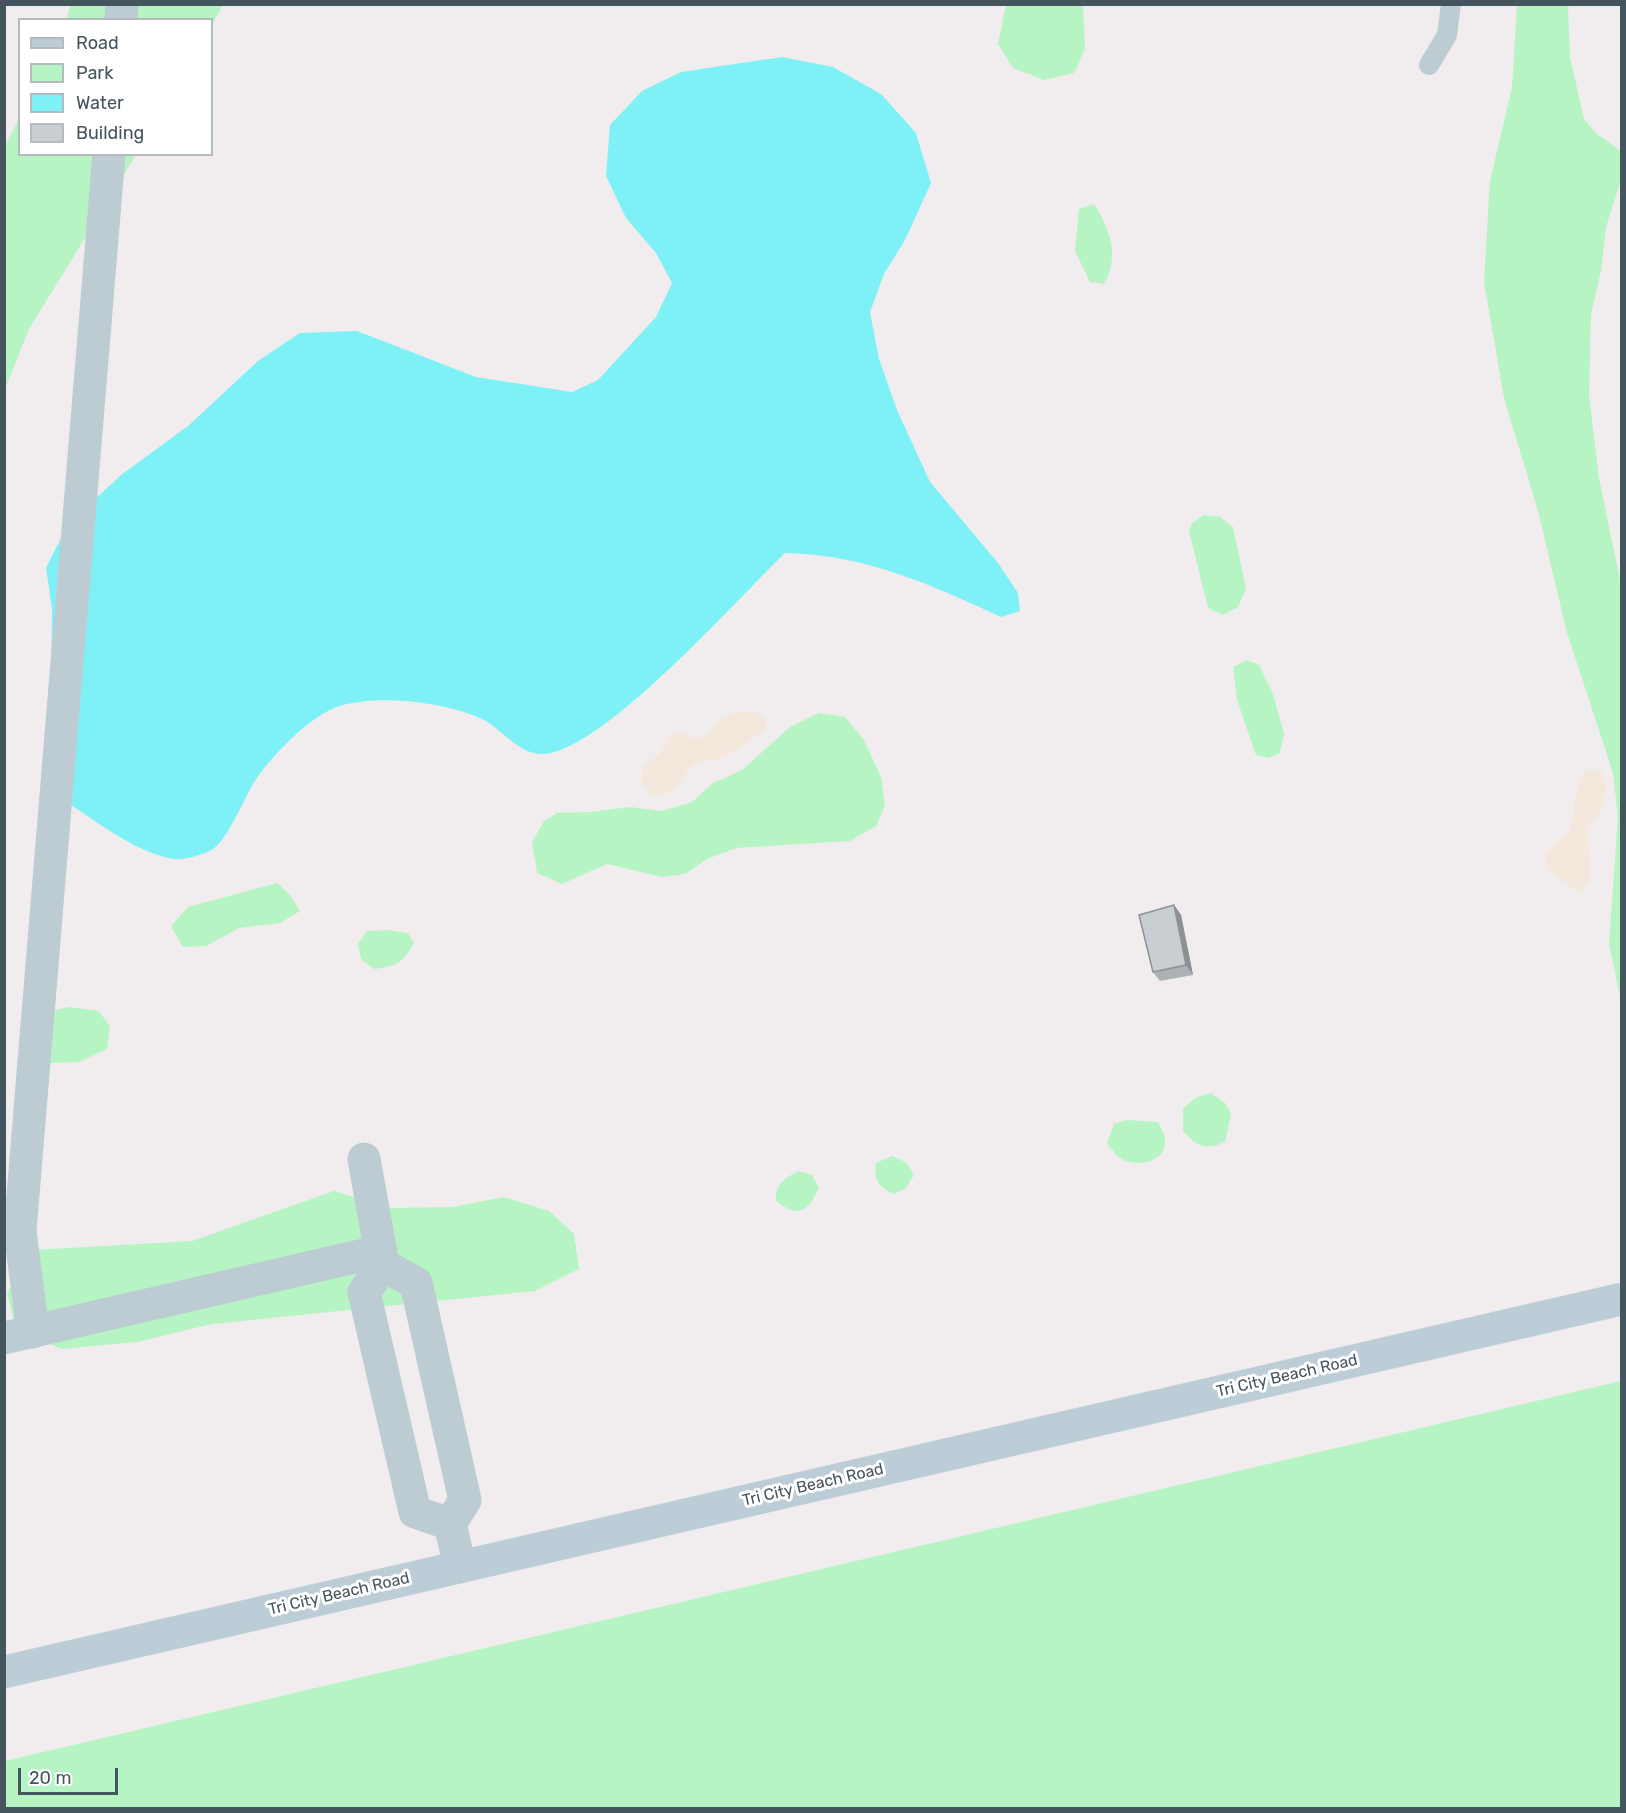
<!DOCTYPE html>
<html>
<head>
<meta charset="utf-8">
<style>
  body { margin:0 }
  #map { position:relative; width:1626px; height:1813px; overflow:hidden; background:#f1edee; font-family:Rubik,sans-serif }
  canvas { display:block }
  .frame { position:absolute; inset:0; border:6px solid #44555d; pointer-events:none }
  .legend { position:absolute; left:18px; top:18px; width:195px; height:138px; box-sizing:border-box; background:#fff; border:2px solid #b4bbbe; margin:0; padding:8px 10px; list-style:none; font-size:18px; color:#44555d }
  .legend li { display:flex; align-items:center; gap:12px; height:30px }
  .legend b { width:30px; border:2px solid #b4bbbe }
  .scale { position:absolute; left:18px; top:1768px; width:100px; height:27px; box-sizing:border-box; border:3px solid #44555d; border-top:0; padding-left:8px; font-size:18px; line-height:21px; white-space:nowrap; color:#44555d; -webkit-text-stroke:4px #fff; paint-order:stroke }
</style>
</head>
<body>
<div id="map">
<canvas width="1626" height="1813"></canvas>
<div class="frame"></div>
<ul class="legend">
<li><b style="height:8px;background:#bccdd7"></b>Road</li>
<li><b style="height:16px;background:#b6f4c4"></b>Park</li>
<li><b style="height:16px;background:#7ef1f6"></b>Water</li>
<li><b style="height:16px;background:#c9ced3"></b>Building</li>
</ul>
<div class="scale">20 m</div>
</div>
<script>
const ctx = document.querySelector('canvas').getContext('2d');
ctx.lineJoin = 'round';
function fill(path, color) { ctx.fillStyle = color; ctx.fill(path, 'evenodd'); }
function strokePath(path, color, width, dash) { ctx.strokeStyle = color; ctx.lineWidth = width; ctx.lineCap = dash ? 'butt' : 'round'; ctx.setLineDash(dash || []); ctx.stroke(path); }
function drawText(font, color, halo, rows, align = 'center') {
  ctx.font = font + ' Rubik,sans-serif'; ctx.lineWidth = 6; ctx.setLineDash([]); ctx.textBaseline = 'middle'; ctx.strokeStyle = halo; ctx.fillStyle = color; for (const [text, x, y, turn = 0] of rows) {
    ctx.save(); ctx.translate(x, y); ctx.rotate((+turn || 0) * Math.PI / 180); ctx.textAlign = isNaN(turn) ? turn : align; if (halo) ctx.strokeText(text, 0, 0); ctx.fillText(text, 0, 0); ctx.restore();
  }
}
fill(new Path2D(`
  M70,5H223L212,25V20H67Z
  M1006,5H1083L1085,49L1074,73L1044,80L1013,68L998,44Z
  M1517,5H1568L1570,57L1584,119L1597,134L1621,151V180L1606,227L1601,271L1591,314L1589,396L1599,478L1621,585V1001L1609,944L1618,817L1613,773L1567,633L1538,511L1504,398L1484,282L1490,181L1512,87Z
  M19,118L20,154L136,155L29,329L5,389V146Z
  M1094,204C1110,229 1120,258 1104,284L1090,282L1075,251L1079,209Z
  M1204,515L1220,517L1233,527L1246,589L1238,607L1223,615L1208,608L1189,531L1192,523Z
  M1247,660L1259,665L1273,694L1284,734L1280,753L1268,758L1256,755L1237,700L1233,667Z
  M819,713L845,717L864,740L881,777L885,805L876,826L850,841L736,848L707,859L685,874L662,877L607,864L562,884L537,873L532,842L544,821L557,813L589,812L630,807L662,811L692,802L713,783L742,770L790,727Z
  M277,883L290,895L300,911L280,923L239,928L206,946L183,947L171,926L188,907Z
  M388,930L408,933L414,943C402,964 397,966 374,969L361,959L358,944L367,931Z
  M69,1007L99,1011L110,1027L107,1049L79,1062L49,1063L39,1014Z
  M1211,1093L1225,1103L1231,1114L1225,1142C1206,1151 1196,1146 1183,1131V1108L1197,1097Z
  M1127,1120L1158,1122C1160,1127 1165,1134 1165,1140C1167,1163 1135,1168 1120,1158C1115,1154 1111,1148 1107,1143L1114,1124Z
  M892,1156L907,1163L914,1175L905,1189L894,1194C880,1188 873,1180 876,1163Z
  M798,1171L812,1175L819,1188C808,1211 799,1219 776,1201C775,1184 784,1179 798,1171Z
  M334,1191L389,1208L453,1207L504,1197L549,1211L574,1234L579,1269L535,1291L212,1324L137,1342L62,1349L16,1330L7,1293L32,1250L192,1241Z
  M1621,1381V1808H5V1761Z`), '#b6f4c4');
fill(new Path2D(`
  M740,711L758,712L767,720L764,731C756,736 727,757 720,759C710,763 701,757 693,765C673,783 686,795 650,795L641,781L644,764L660,754L670,735L683,731L694,739L705,736L722,718Z
  M1588,769L1601,771L1606,786L1604,806L1588,829L1591,880L1580,893L1547,869L1545,854L1570,830L1579,779Z`), '#f4e8dc');
fill(new Path2D(`
  M782,57L833,67L881,94L916,133L931,183L905,240L884,274L870,312L879,359L897,410L930,482L998,563L1018,593L1020,611L1001,617C929,584 867,555 785,553C738,598 604,750 544,754C519,755 502,729 482,719C446,702 377,694 340,706C310,715 269,758 253,784C244,799 227,840 213,849C206,854 182,861 174,859C133,852 94,819 59,797L51,695L52,609L46,568L68,524L121,475L188,426L258,361L300,333L357,331L476,377L572,392L598,380L656,317L672,283L656,253L626,218L606,176L610,125L642,91L681,72Z`), '#7ef1f6');
strokePath(new Path2D(`
  M1429,65L1447,35L1451,4`), '#bcccd2', 20);
strokePath(new Path2D(`
  M121,20L122,4
  M364,1159L383,1265L364,1292L415,1512L450,1524
  M383,1265L416,1283L465,1500L450,1524L460,1567
  M33,1332L20,1231L109,154
  M4,1338L381,1251`), '#bcccd2', 33);
strokePath(new Path2D(`
  M4,1672L1622,1299`), '#bccdd7', 33);
fill(new Path2D(`
  M1174,905L1181,915L1193,975L1160,981L1153,972Z`), '#adb1b5');
fill(new Path2D(`
  M1174,905L1181,915L1193,975L1186,965Z`), '#8d9094');
const building = new Path2D(`
  M1174,905L1186,965L1153,972L1139,915Z`);
fill(building, '#c9ced3');
strokePath(building, '#8d9094', 1.5);
drawText('16px', '#44555d', '#fff', [
  ["Tri City Beach Road",1287,1376,-13],
  ["Tri City Beach Road",813,1485,-13],
  ["Tri City Beach Road",339,1594,-13]
]);
</script>
</body>
</html>
